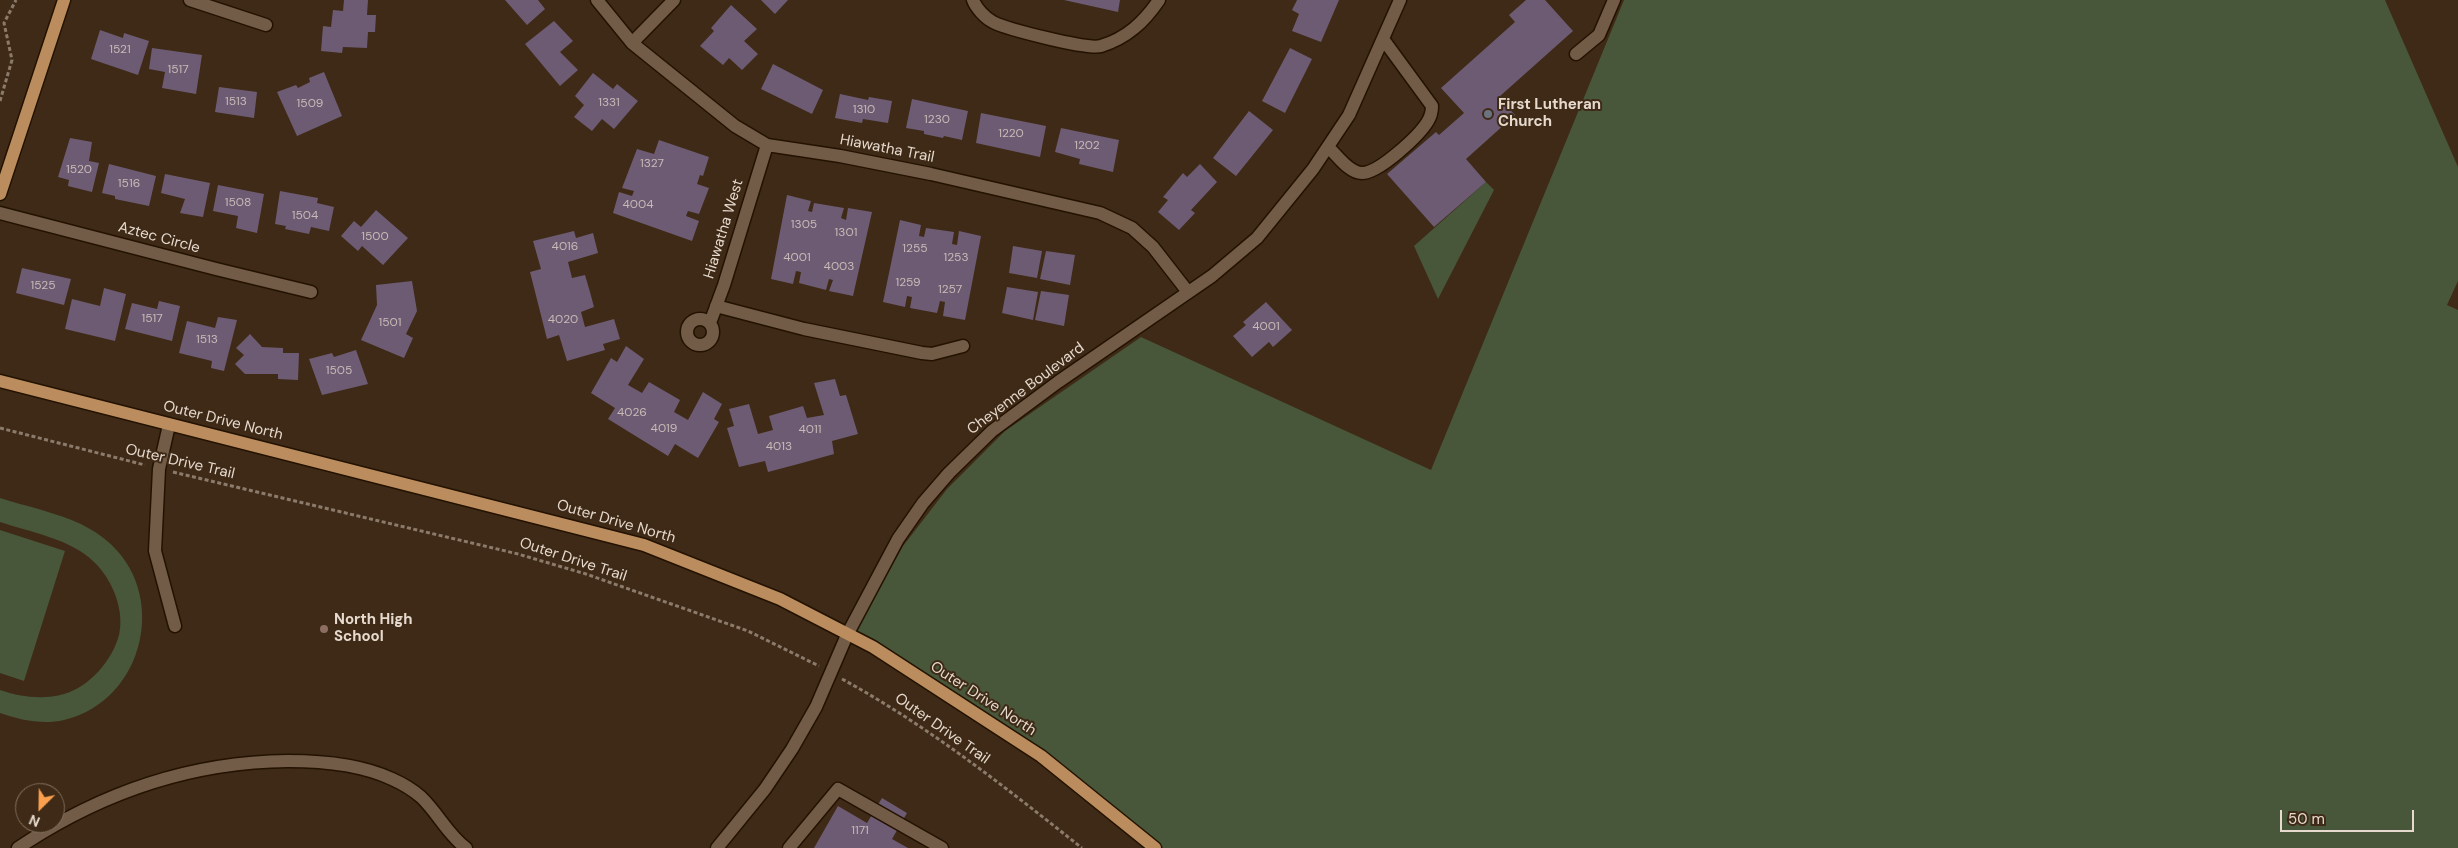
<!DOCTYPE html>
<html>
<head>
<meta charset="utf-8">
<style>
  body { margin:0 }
  #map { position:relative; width:2458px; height:848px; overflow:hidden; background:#3e2a16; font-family:"DM Sans",sans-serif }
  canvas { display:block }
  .north { position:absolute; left:15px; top:783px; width:50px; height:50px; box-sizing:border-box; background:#3e2a16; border:1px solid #81705f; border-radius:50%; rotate:203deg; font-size:14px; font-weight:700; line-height:20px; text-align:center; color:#e6d9cd }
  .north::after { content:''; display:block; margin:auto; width:18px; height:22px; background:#fa9f4e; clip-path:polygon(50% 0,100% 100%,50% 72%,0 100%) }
  .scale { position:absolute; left:2280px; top:810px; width:134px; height:22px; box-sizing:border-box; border:2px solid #e6d9cd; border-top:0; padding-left:6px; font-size:15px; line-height:18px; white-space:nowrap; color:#e6d9cd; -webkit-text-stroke:4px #3e2a16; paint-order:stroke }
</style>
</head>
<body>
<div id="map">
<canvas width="2458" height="848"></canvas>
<div class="north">N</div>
<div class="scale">50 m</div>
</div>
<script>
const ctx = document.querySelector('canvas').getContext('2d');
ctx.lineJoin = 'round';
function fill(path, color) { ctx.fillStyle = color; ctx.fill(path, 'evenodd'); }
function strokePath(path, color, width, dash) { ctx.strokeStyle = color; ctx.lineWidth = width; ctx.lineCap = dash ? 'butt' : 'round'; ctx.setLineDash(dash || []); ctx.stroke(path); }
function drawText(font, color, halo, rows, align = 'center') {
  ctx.font = font + ' "DM Sans",sans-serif'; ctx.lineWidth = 4; ctx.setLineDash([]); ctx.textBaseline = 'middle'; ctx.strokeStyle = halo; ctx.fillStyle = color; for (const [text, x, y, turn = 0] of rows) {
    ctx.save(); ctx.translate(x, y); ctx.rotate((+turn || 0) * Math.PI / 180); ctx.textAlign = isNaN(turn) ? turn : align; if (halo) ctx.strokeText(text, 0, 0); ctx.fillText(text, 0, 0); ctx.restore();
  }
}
fill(new Path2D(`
  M1624,0H2385L2458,167V281L2447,305L2458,310V848H1160L1120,812L968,700L855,632L903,546L947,489L1005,431L1141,337L1431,470Z
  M1486,182L1494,190L1438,299L1414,246Z
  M0,498C34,509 78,516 106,540C170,592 145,701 64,720C43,725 20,720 0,713V690C20,697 43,700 64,694C89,687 112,661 119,635C125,610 112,579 94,562C71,539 30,532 0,522Z
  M0,530L65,551L24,681L0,673Z`), '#485639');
fill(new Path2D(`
  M344,0H368L367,15H376L375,32H368L367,48L343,47L342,53L321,51L323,26L331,27L333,10L343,11Z
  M505,0H538L545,9L527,25Z
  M761,0H788L775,14Z
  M1064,0H1120L1118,12Z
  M1297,0H1339L1321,42L1292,31L1299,14L1292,10Z
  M1526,0H1545L1573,31L1499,97L1515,115L1466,159L1486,182L1434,227L1387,174L1436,132L1439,135L1464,113L1441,88L1515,22L1509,15Z
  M731,5L757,29L744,41L758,54L742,70L729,58L723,65L700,46L714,31L711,28Z
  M554,21L573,41L560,52L578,70L560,86L525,44Z
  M100,30L123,38L124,33L149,41L138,75L91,59Z
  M152,48L202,55L196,94L162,88L165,72L149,69Z
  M1290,48L1312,59L1285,113L1262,101Z
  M773,64L823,90L812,114L761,89Z
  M324,72L342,116L297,136L277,92L296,85L298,88L310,82L309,78Z
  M593,73L613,89L617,84L638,101L614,129L602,119L592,131L574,117L584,105L575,96Z
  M219,87L257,92L254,118L215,112Z
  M840,94L868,100L869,97L892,101L888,123L863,119L862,123L835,118Z
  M912,99L968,111L962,140L944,136L943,138L924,134V131L906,128Z
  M1249,111L1273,130L1236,176L1213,158Z
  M981,113L1046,126L1040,157L976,143Z
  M1061,128L1119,140L1113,172L1079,164L1080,159L1055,152Z
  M70,138L92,142L89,161L99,163L92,192L68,186L69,180L58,177Z
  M659,140L709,157L703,176L700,175L697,184L709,188L699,214L688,211L686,216L699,221L692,241L613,213L619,192L632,196L634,191L622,188L637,149L654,154Z
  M109,164L156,176L149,206L115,199V196L102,193Z
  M1200,164L1217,182L1191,210L1195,213L1179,230L1158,212L1168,200L1163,197L1183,173L1187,177Z
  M165,174L210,183L203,217L180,213L185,199L161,193Z
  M218,185L264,194L257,233L236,228L238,216L213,211Z
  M280,191L318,198L317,203L334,207L329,231L311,227L309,234L285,229L286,226L275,224Z
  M787,195L811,201L808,211L812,212L814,203L844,208L841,218L846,220L848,208L872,212L853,296L829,291L833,280L829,279L826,290L799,283L801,272L796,271L793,284L771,279Z
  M376,210L408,238L383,265L362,246L358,251L341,236L354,221L361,227Z
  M900,220L921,225L919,236L924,237L926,228L954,232L952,244L957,245L959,231L981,236L965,320L943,316L945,302L940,301L937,313L910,308L912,297L907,296L905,307L883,302Z
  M574,231L576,238L593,233L598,253L568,262L572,278L585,275L590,292L594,307L581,312L585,327L614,319L620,339L603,344L605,350L567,361L559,335L547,339L530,272L541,269L533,241Z
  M1013,246L1042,251L1037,278L1009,273Z
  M1046,251L1075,255L1070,285L1040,279Z
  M22,268L71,279L64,305L16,293Z
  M412,281L417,311L406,334L413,338L404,358L361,340L377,305L376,285Z
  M1007,287L1038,292L1033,320L1002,313Z
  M104,288L126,294L115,341L65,329L72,299L100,306Z
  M1041,291L1069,295L1064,326L1035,320Z
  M159,301L180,306L172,341L125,329L132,303L157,309Z
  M1266,302L1292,330L1273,347L1269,342L1252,357L1233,336L1246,325L1243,322Z
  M218,317L237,320L224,371L211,368L212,361L179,353L187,321L215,328Z
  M250,334L262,347L283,348V353H299L298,380L278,379V374H245L235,364L244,355L236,348Z
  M626,346L644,359L628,385L642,393L649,382L680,400L674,412L688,420L703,392L722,404L714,419L719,422L698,458L675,444L668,456L608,419L615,408L591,393L611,358L617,362Z
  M356,350L368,384L322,395L309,359L332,353L334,357Z
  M835,379L840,396L846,395L858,434L832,441L834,454L802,463L768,472L765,461L739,467L727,428L734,426L729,409L749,404L758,434L773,430L769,416L803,406L807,418L824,415L814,383Z
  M882,798L907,813L892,839L908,848H814L838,806L867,823Z`), '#6d5b73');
const minor = new Path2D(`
  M190,0L266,25
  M597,0L632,43L735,126L767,145L840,156L931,174L1100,213L1132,228L1153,247L1188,292
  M973,0C976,8 985,18 993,22C1006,29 1088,50 1101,46C1127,38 1144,22 1159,0
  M632,43L674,0
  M1576,54L1599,35L1614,0
  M1328,147C1337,155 1349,173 1362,173C1379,173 1419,136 1428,121C1431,116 1432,112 1432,106L1383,39
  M0,213L216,269L311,292
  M716,306L804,329L922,353L932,354L963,346
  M687 332a13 13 0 1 1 26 0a13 13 0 1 1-26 0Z
  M710,323L724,285L767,145
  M169,425L159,469L155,551L175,626
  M18,848C100,793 189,762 288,761C323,761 360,764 392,779C401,783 413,790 421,797C438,813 447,834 466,848
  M717,848L765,789L792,749L816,707L847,635L898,539L923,503L949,473L992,431L1058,382L1212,276L1257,238L1313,169L1349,115L1400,0
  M789,848L838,789L942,848`);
const major = new Path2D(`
  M0,194L64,0
  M0,381L644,545L780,599L873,647L1041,756L1155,848`);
strokePath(minor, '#241201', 15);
strokePath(major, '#241201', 15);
strokePath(new Path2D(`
  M0,101L12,60L4,23L16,0
  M0,428L145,465
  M173,472L518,554L586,574L748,631L819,666
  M842,679C928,726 1005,787 1082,848`), '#8c7b6b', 3, [4, 2.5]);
strokePath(minor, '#725c47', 12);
strokePath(major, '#bb8d5e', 12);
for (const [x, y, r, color] of [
  [1488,114,5,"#6b7280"],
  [324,629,5,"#8d6e63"]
]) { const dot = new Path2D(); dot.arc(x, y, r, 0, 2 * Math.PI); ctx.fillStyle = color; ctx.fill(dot); strokePath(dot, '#3e2a16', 2); }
drawText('12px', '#c8bab6', null, [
  ["1521",120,50],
  ["1517",178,70],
  ["1513",236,102],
  ["1331",609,103],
  ["1509",310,104],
  ["1310",864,110],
  ["1230",937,120],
  ["1220",1011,134],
  ["1202",1087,146],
  ["1327",652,164],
  ["1520",79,170],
  ["1516",129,184],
  ["1508",238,203],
  ["4004",638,205],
  ["1504",305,216],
  ["1305",804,225],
  ["1301",846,233],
  ["1500",375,237],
  ["4016",565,247],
  ["1255",915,249],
  ["4001",797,258],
  ["1253",956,258],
  ["4003",839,267],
  ["1259",908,283],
  ["1525",43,286],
  ["1257",950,290],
  ["1517",152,319],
  ["4020",563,320],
  ["1501",390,323],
  ["4001",1266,327],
  ["1513",207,340],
  ["1505",339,371],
  ["4026",632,413],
  ["4019",664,429],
  ["4011",810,430],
  ["4013",779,447],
  ["1171",860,831]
]);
drawText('bold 15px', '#e6d9cd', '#3e2a16', [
  ["First Lutheran",1498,105],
  ["Church",1498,122],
  ["North High",334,620],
  ["School",334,637]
], 'left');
drawText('15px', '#e6d9cd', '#3e2a16', [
  ["Hiawatha Trail",887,149,11],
  ["Hiawatha West",724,229,-73],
  ["Aztec Circle",159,238,15],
  ["Cheyenne Boulevard",1026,389,-37],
  ["Outer Drive North",223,421,14],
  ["Outer Drive Trail",180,462,13],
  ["Outer Drive North",616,522,16],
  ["Outer Drive Trail",573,560,18],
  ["Outer Drive North",983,699,33],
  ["Outer Drive Trail",942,729,35]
]);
</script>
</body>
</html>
